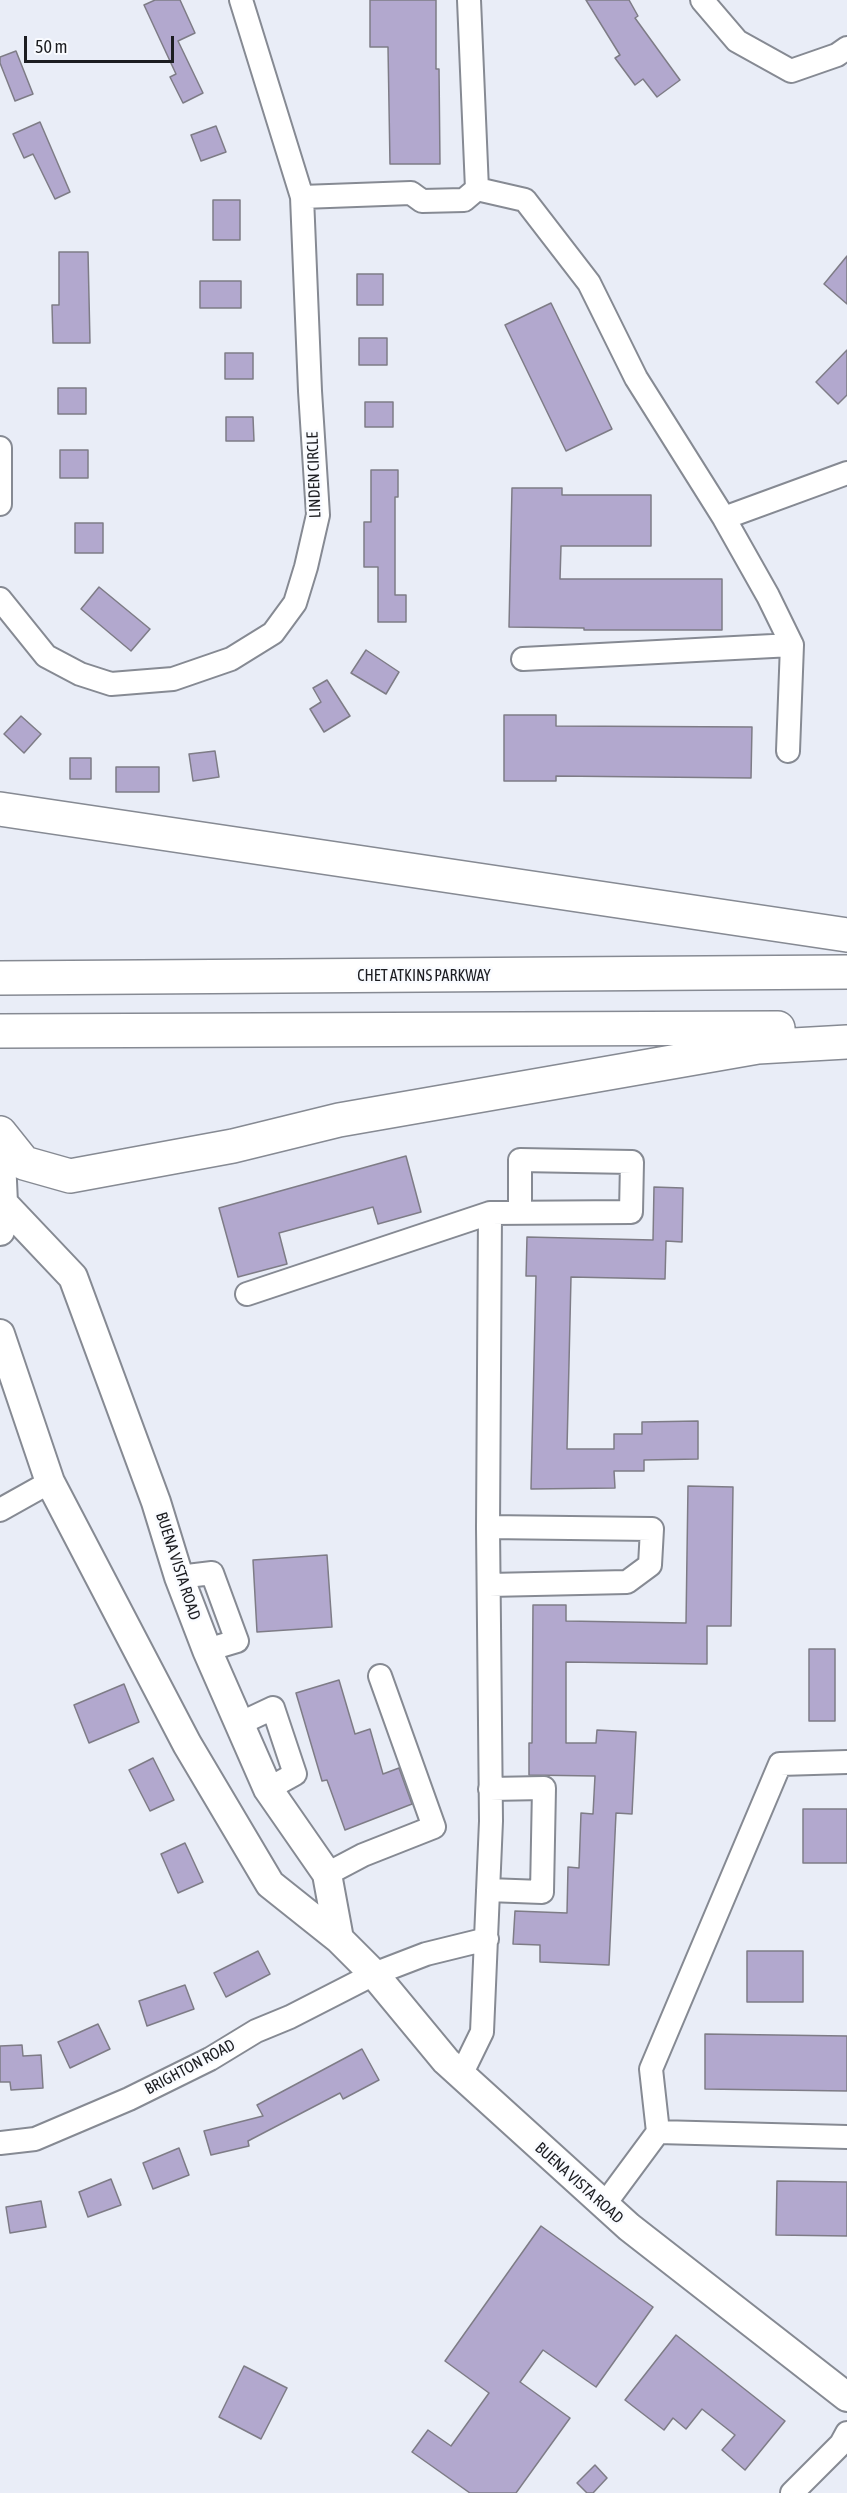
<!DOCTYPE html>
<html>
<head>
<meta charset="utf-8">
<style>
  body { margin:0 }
  #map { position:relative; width:847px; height:2493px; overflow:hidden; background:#e9edf7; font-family:"Asap Condensed",sans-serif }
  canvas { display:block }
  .scale { position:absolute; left:24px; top:36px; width:150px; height:27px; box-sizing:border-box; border:3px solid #1c1d21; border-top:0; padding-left:8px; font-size:18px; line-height:21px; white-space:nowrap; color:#1c1d21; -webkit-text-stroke:4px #f9fbff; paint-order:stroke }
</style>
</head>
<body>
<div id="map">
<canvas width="847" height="2493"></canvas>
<div class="scale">50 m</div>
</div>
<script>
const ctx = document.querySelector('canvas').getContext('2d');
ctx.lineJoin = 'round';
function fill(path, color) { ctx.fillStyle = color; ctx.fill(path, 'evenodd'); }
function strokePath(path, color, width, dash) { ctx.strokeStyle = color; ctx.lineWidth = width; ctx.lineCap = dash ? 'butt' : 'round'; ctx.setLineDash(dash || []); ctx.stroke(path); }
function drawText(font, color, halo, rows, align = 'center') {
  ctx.font = font + ' "Asap Condensed",sans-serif'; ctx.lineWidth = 5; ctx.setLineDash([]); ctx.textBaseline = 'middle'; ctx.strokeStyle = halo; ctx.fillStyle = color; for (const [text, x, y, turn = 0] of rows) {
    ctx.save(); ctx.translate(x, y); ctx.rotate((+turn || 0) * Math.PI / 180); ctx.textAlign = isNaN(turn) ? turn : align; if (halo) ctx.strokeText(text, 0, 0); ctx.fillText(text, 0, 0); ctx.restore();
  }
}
const building = new Path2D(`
  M155,0H180L195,33L178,41L203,93L183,103L170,77L176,74L144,5Z
  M370,0H436V69H439L440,164H390L388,47H370Z
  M586,0H629L638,16L635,18L680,80L657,97L643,79L635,85L615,58L620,55Z
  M16,51L33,94L15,101L0,63V57Z
  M40,122L70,192L55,199L33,154L24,158L13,134Z
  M216,126L226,152L201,161L191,135Z
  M213,200H240V240H213Z
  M59,252H88L90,343H53L52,305H59Z
  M847,256V304L824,284Z
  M357,274H383V305H357Z
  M200,281H241V308H200Z
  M551,303L612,429L566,451L505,325Z
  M359,338H387V365H359Z
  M847,350V395L838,404L816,382Z
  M225,353H253V379H225Z
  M58,388H86V414H58Z
  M365,402H393V427H365Z
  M226,417H253L254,441H226Z
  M60,450H88V478H60Z
  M371,470H398V497H395V595H406V622H378V567H364V522H371Z
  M512,488H562V495H651V546H561L560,579H722V630H584V628L509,627Z
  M75,523H103V553H75Z
  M99,587L150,629L131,651L81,609Z
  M366,650L399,672L386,694L351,673Z
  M327,680L350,716L324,732L310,709L321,702L313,688Z
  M504,715H556V726L752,727L751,778L556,776V781H504Z
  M21,716L41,734L24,753L4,734Z
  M215,751L219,777L193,781L189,754Z
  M70,758H91V779H70Z
  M116,767H159V792H116Z
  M406,1156L421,1212L378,1224L373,1207L279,1233L287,1264L238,1277L219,1208Z
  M654,1187L683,1188L682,1242L666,1241L665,1279L571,1277L567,1449H614V1434H642V1422L698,1421V1459L644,1460V1471H614L615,1488L531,1489L536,1276H526L527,1237L653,1240Z
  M688,1486L733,1487L731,1626H707V1664L566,1662V1743H596L597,1730L636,1732L632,1814L616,1813L609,1965L540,1962V1945L513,1944L515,1911L567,1913L568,1867L579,1868L581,1813L593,1814L595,1776L529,1775V1743H532L533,1605H566V1621L686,1623Z
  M327,1555L332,1627L257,1632L253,1560Z
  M809,1649H835V1721H809Z
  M339,1680L355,1734L370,1729L383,1774L399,1768L412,1804L345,1830L327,1780L322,1781L296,1693Z
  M124,1684L139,1722L89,1743L74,1705Z
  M153,1758L174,1800L150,1811L129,1770Z
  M803,1809H847V1863H803Z
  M185,1843L203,1882L178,1893L161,1854Z
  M258,1951L270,1974L226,1997L214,1973Z
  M747,1951H803V2002H747Z
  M185,1985L194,2009L147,2026L139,2001Z
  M98,2024L110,2049L70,2068L58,2042Z
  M705,2034L847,2036V2091L705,2089Z
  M22,2045L23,2056L41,2055L43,2088L11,2090L10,2082H0V2046Z
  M362,2049L379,2080L343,2099L340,2093L248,2141L249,2146L211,2155L204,2131L263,2116L257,2105Z
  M179,2148L189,2175L153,2189L143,2163Z
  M111,2179L121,2205L88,2217L79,2192Z
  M777,2181L847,2182V2236L776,2235Z
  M41,2201L46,2227L10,2233L6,2207Z
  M541,2226L653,2307L596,2387L543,2350L520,2382L570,2418L516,2493H470L412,2452L428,2430L451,2446L489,2393L445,2361Z
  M676,2335L785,2421L745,2470L722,2450L735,2435L702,2409L686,2429L673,2418L664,2430L625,2400Z
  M244,2366L287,2388L261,2439L219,2417Z
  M595,2465L607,2478L593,2493H587L577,2483Z`);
fill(building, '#b2a8ce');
strokePath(building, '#7e7c86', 1.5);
const minor = new Path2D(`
  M469,0L477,189
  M702,0L737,41L791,71L837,55L847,48
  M302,197L411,193L422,201L464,200L477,189L525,200L589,283L636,378L724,518L768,596L792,645L788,751
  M0,448V504
  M724,518L847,473
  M0,599L46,656L80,674L111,684L173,679L231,659L273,633L295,603L306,567L318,515L310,391L302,197L241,0
  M523,659L792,645
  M247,1294L490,1213
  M0,1510L50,1482
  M488,1527L652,1529L650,1565L627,1582L489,1585
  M179,1577L212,1573L237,1641L207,1650
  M239,1724L273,1708L295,1774L268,1789
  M327,1874L363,1855L434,1827L380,1676
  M488,1890L542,1892L544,1788L490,1789
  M461,2075L482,2032L491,1821L488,1527L490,1213L631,1212L632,1162L520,1160V1213
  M658,2132L847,2137
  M0,2143L35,2139L129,2099L210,2059L256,2031L290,2017L374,1974L426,1954L487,1939
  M604,2205L658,2132L651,2069L780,1764L847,1762
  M792,2493L841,2444L847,2433`);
const major = new Path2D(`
  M0,1138L3,1203L0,1231
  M0,1200L73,1277L156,1502L179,1577L207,1650L268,1789L327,1874L339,1939
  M0,1334L50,1482L187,1744L270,1884L339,1939L374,1974L446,2061L629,2227L847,2397`);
const highway = new Path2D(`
  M0,809L847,935
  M0,978L847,972
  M0,1031L778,1028
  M0,1133L24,1163L70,1176L233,1146L339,1120L758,1047L847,1042`);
strokePath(minor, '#868a93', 26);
strokePath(major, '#868a93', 32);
strokePath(highway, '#868a93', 36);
strokePath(minor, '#fff', 22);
strokePath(major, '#fff', 28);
strokePath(highway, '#fff', 33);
drawText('16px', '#1c1d21', '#f9fbff', [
  ["LINDEN CIRCLE",314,475,-92],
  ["CHET ATKINS PARKWAY",424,976],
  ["BUENA VISTA ROAD",178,1566,72],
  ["BRIGHTON ROAD",190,2067,-28],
  ["BUENA VISTA ROAD",579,2183,42]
]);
</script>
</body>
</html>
